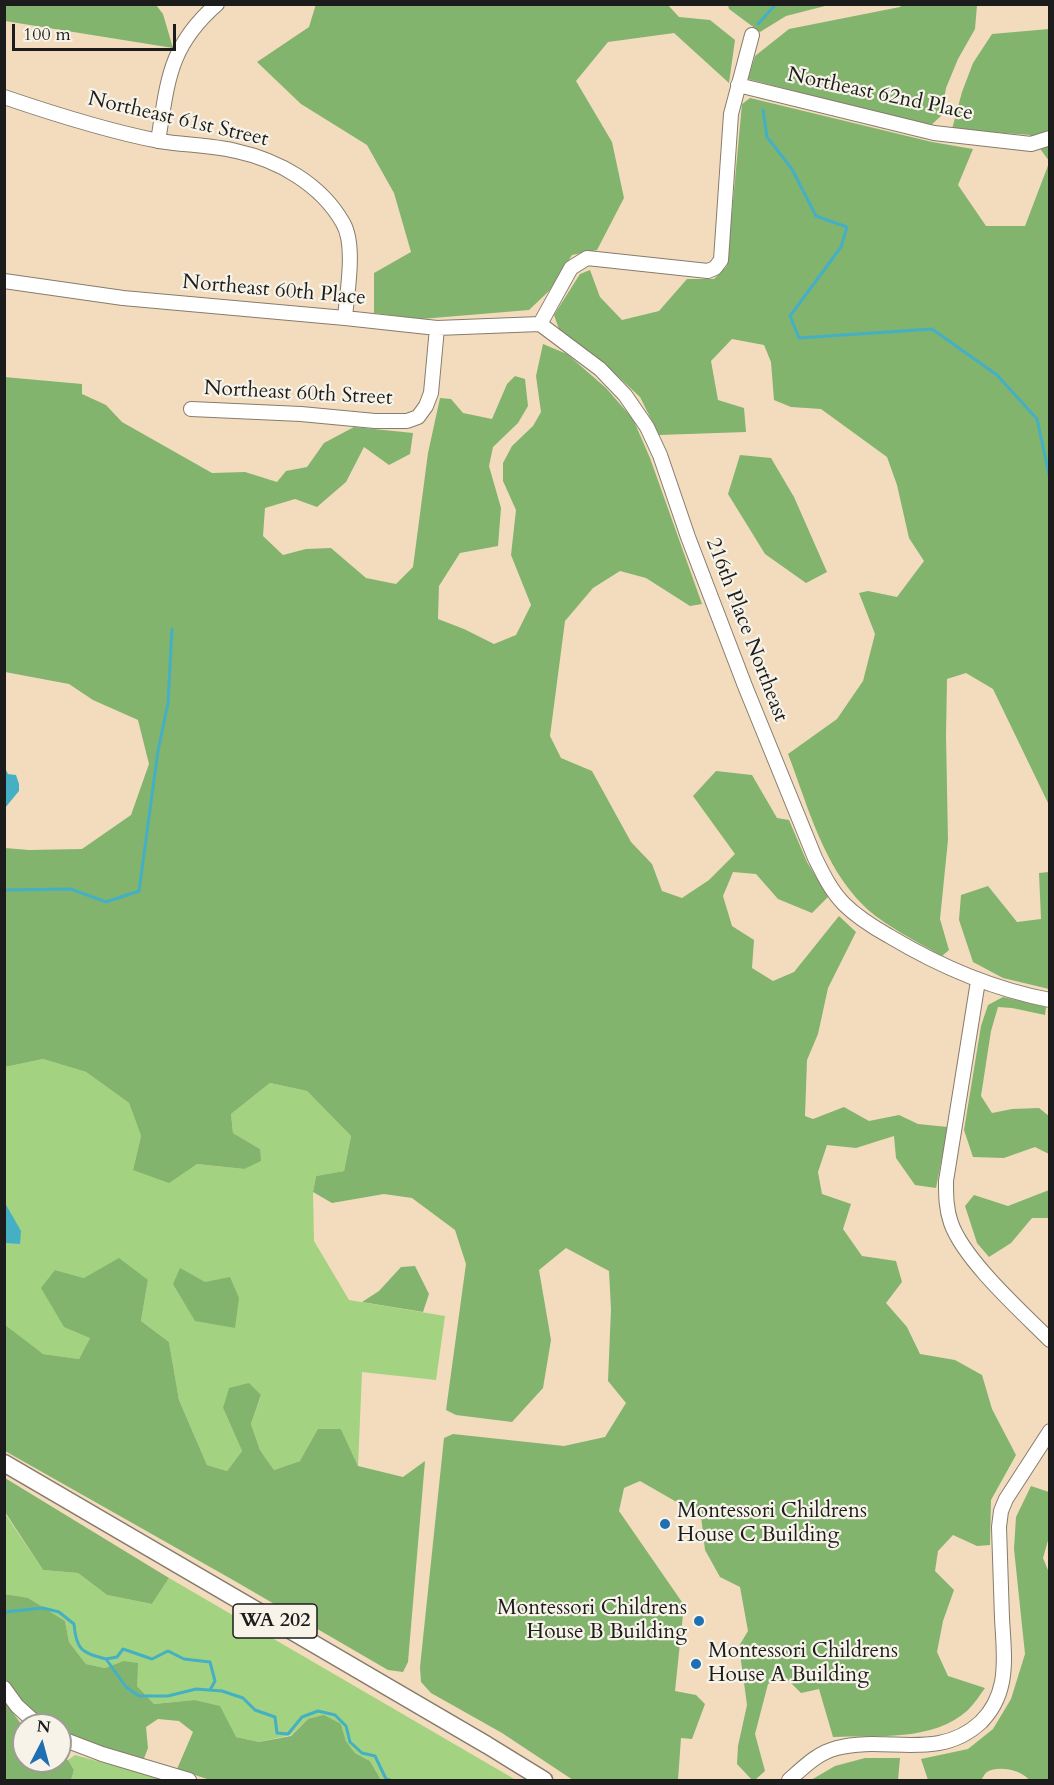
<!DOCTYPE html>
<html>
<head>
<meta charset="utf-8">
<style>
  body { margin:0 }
  #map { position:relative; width:1054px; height:1785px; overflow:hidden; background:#f2dcbd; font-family:Cardo,serif }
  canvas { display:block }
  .frame { position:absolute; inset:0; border:6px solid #1c1c1c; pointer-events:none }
  .north { position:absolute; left:12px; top:1713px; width:60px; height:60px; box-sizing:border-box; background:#f7f3e8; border:2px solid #9f9d96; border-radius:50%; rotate:6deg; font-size:16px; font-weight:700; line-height:24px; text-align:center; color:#1c1c1c }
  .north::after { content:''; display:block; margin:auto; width:21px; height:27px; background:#1f6fb2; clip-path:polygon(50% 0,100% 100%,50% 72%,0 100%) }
  .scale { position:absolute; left:12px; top:24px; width:164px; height:27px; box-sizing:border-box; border:3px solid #1c1c1c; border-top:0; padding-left:8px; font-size:18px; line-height:21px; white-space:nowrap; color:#1c1c1c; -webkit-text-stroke:4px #f7f3e8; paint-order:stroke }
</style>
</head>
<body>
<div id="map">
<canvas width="1054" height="1785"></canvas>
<div class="frame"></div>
<div class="north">N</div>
<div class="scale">100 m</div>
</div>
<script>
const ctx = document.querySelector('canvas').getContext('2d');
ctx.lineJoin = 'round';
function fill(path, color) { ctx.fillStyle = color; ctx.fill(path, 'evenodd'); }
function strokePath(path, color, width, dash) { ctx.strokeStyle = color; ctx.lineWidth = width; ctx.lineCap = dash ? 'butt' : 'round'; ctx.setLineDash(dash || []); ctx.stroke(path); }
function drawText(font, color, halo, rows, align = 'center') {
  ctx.font = font + ' Cardo,serif'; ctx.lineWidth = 4.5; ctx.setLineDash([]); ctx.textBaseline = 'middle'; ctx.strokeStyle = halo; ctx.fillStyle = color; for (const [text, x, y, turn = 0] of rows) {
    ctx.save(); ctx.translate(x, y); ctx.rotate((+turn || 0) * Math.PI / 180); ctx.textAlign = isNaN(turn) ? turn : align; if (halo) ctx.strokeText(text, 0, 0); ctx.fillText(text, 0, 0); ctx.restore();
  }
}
fill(new Path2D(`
  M43,1059L86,1072L129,1103L141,1136L133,1170L197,1164L244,1169L260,1149L233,1133L231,1114L270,1083L307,1091L351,1136L344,1171L316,1176L313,1192L314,1241L349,1300L445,1316L436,1380L362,1372L358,1466L341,1429L300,1461L274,1470L260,1450L251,1424L261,1396L223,1408L242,1451L227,1471L207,1465L179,1400L169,1342L141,1321L148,1280L84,1278L55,1270L90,1338L79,1359L43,1354L7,1329L5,1325V1067Z
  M4,1512L43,1570L78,1573L107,1595L152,1604L169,1578L516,1780H381L370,1761L355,1753L346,1741L341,1724L308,1719L291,1735L259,1742L236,1737L194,1700L154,1704L137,1686L123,1661L105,1668L86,1664L69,1642L65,1621L28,1599L5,1594Z
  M75,1755L167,1780H71L74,1770L68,1760Z`), '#a3d280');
fill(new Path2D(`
  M316,4L668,5L679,17L710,20L735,40L729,83L674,33L608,42L576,81L612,142L624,198L597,250L572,255L549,291L529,310L421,319L374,313V273L411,252L394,193L367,145L301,104L257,62L309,27Z
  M4,5H156L163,14L173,48L5,21Z
  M728,5V4L829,5L786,16L760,32L729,9Z
  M902,5H977L975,29L958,59L946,88L941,116L930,126L748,79L755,56L789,29L900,7Z
  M1049,29V161L1030,135L952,129L962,92L973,63L992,34Z
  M750,98L932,142L973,149L958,185L986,226H1025L1049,163V805L993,689L966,673L947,679L946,736L948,840L940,919L949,950L942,956C919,943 882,924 864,906C823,866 808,806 788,754L837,719L863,681L875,634L859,593L868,591L897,597L924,561L909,538L897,485L887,457L821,409L791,407L774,400L771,362L764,345L732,339L711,361L718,400L744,408L746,432L659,435L640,397L609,368L560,332L554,315L580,274L590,270L600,297L622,320L659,311L687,279H714L727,266L742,104Z
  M543,344L567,354L606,388L633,419L650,458L702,604L690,606L646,578L620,571L593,588L565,621L550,736L561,758L592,771L631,842L652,864L662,891L682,898L709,880L735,854L693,796L716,771L752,775L777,818L789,820L807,862L828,897L812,913L778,899L756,874L733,872L723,896L732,926L754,940L752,968L773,981L794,972L839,916L856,932L828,988L818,1034L807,1060L805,1116L813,1119L844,1107L869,1121L899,1115L918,1124L948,1127L936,1188L915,1185L896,1158L894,1136L856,1148L827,1145L818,1172L822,1194L851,1204L843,1229L862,1256L896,1261L902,1282L886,1303L907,1327L920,1354L955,1360L982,1375L992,1409L1016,1455L991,1500L990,1545L977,1546L953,1535L938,1551L935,1571L954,1590L943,1621L937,1652L948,1676L985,1688C980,1695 974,1704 968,1710C933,1742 877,1735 833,1737L819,1689L801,1693L785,1677L768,1684L755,1734L765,1771L755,1780H752L737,1764L738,1746L747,1705L739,1646L748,1631L740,1587L720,1577L705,1550L701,1516L640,1481L624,1488L619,1511L684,1605L675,1691L696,1695L705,1704L692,1739L681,1738L678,1780H573L502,1733L431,1693L421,1682L420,1667L444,1438L453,1434L564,1446L605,1437L626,1403L608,1381L611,1309L609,1271L566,1248L539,1270L551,1340L543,1388L512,1422L456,1415L446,1410L466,1264L455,1230L412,1198L384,1194L332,1203L313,1192L316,1176L344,1171L351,1136L307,1091L270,1083L231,1114L233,1133L260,1149L261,1161L244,1169L197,1164L169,1183L133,1170L141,1136L129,1103L86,1072L43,1059L5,1067V848L29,850L82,849L131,815L149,764L138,720L93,700L69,684L5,672L4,377L82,384V394L106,405L122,422L212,473L245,472L277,482L286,471L307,467L324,443L354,427L413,433L410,454L389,465L364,447L346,482L317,507L295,499L265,508L263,536L283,555L306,549L331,548L366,578L396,584L413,567L428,453L440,398L451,399L463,413L492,419L507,384L515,376L525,379L528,406L518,423L493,447L489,466L501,508L498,546L460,553L439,586L438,619L464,629L494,644L516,635L531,605L511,555L516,510L503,481V463L512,446L533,426L541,412L536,376Z
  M740,455L771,458L794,497L827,572L806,583L765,554L728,494Z
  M1049,872V989L1003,978L973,962L959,920L961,895L988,886L1017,922L1041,919L1039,873Z
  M1003,997L1046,1007L1045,1015L1012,1008L998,1007L991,1031L981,1096L992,1113L1012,1109L1039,1108L1049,1116V1154L1035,1147L1004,1158L973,1157L964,1130L981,1026L988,1005Z
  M1049,1190V1218H1032L1011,1243L989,1257L977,1243L965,1206L974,1195L1008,1206Z
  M119,1258L148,1280L141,1321L169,1342L179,1400L207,1465L227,1471L242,1451L223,1408L229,1388L249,1383L261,1395L251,1424L260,1450L274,1470L300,1461L318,1429H341L358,1466L403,1477L425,1461L408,1662L403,1672L388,1670L233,1580L5,1451V1325L43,1354L79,1359L90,1338L64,1327L41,1288L55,1270L84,1278Z
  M415,1266L429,1294L423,1312L362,1302L379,1291L401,1267Z
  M180,1268L205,1282L230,1277L239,1298L235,1328L195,1321L173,1284Z
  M5,1478L169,1578L152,1604L107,1595L78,1573L43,1570L5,1512Z
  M1031,1486L1049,1492V1537L1043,1558L1050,1575L1049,1780H1029C1022,1770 998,1765 987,1772C984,1774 983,1778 981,1780H928L921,1759L968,1749L993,1729L1011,1699L1025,1654L1014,1549L1016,1517Z
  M4,1594L28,1598L65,1621L69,1642L86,1664L105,1668L123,1661L138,1663L137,1686L154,1704L194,1700L220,1706L236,1737L259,1742L291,1736L308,1719L324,1715L341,1724L346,1741L355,1753L370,1761L381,1780H210L177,1769L193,1732L179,1721L158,1719L146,1727L148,1748L143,1761L98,1747L60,1732V1725H49L32,1714L16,1696L5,1678Z
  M5,1702L24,1728V1761H60V1757L68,1760L74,1770L71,1780H5Z
  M865,1758H900L898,1780H811L835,1766Z`), '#82b46e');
fill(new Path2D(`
  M5,768L8,774L16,775L19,784V791L5,808Z
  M5,1203L21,1231L20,1244L5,1243Z`), '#45b0c3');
strokePath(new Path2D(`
  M758,24L776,4
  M763,110L767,137L792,169L816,216L847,227L841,247L790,316L799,338L932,329L997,375L1037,419L1050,479
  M4,890L71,889L106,902L139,891L158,751L168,703L172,629
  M4,1612L43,1608L59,1612L74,1624C76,1650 82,1653 106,1659L126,1687L139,1696H168L196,1689L222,1691L243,1698L255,1710L275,1717L277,1733L288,1734L302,1717L318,1711L335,1715L346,1726L350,1742L362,1753L375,1756L386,1779L390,1780
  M106,1659L117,1657L123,1649L152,1659L168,1651L184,1659L210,1662L215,1681L210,1690`), '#45b0c3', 3);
const minor = new Path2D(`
  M738,85L934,133L1031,144L1050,138
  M4,97C54,114 107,131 159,141C184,145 211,145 236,151C278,160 321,184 343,223C356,245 347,292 345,318
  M158,141C168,81 168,47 217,4
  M4,281L123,298L345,318L437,328L540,324
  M540,324L600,369L625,395L647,427L660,455L688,537L745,686L815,858C823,874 831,891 844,904C857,917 873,927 889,936C939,966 992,989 1050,1000
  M540,324L571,268L587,258L708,271L715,268L721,260L731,114L752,35
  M191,409L301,414L375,421H407L418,417L426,406L431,393L437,328
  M978,981L946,1181C946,1195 946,1209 951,1223C964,1260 1021,1311 1050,1340
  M4,1688L17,1706L38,1725
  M60,1738L102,1754L189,1780
  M789,1780C804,1767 817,1753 837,1748C887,1735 938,1762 981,1722C992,1711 999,1697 1002,1682C1006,1661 1003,1639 1002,1618C1001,1588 1000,1558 999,1527L1001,1511L1006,1499L1050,1431`);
const major = new Path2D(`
  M4,1463L487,1745L544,1780`);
strokePath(minor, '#877c6c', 16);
strokePath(major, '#877c6c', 19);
strokePath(minor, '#fff', 14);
strokePath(major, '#fff', 16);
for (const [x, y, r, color] of [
  [665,1524,6,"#1f6fb2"],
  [699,1621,6,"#1f6fb2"],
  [696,1664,6,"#1f6fb2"]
]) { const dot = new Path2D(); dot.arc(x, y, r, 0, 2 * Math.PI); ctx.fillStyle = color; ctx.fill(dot); strokePath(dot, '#f7f3e8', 2); }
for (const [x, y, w] of [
  [275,1621,84]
]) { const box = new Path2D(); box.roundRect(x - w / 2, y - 17, w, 34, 4.5); ctx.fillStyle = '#f7f3e8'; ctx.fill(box); strokePath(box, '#1c1c1c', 1.5); }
drawText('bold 20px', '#1c1c1c', null, [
  ["WA 202",275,1621]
]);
drawText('21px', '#1c1c1c', '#f7f3e8', [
  ["Northeast 62nd Place",880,95,12],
  ["Northeast 61st Street",178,120,13],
  ["Northeast 60th Place",274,291,5],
  ["Northeast 60th Street",298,394,3],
  ["216th Place Northeast",746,630,69]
]);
drawText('21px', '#1c1c1c', '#f7f3e8', [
  ["Montessori Childrens",677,1512],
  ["House C Building",677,1536],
  ["Montessori Childrens",687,1609,"right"],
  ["House B Building",687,1633,"right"],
  ["Montessori Childrens",708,1652],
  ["House A Building",708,1676]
], 'left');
</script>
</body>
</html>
